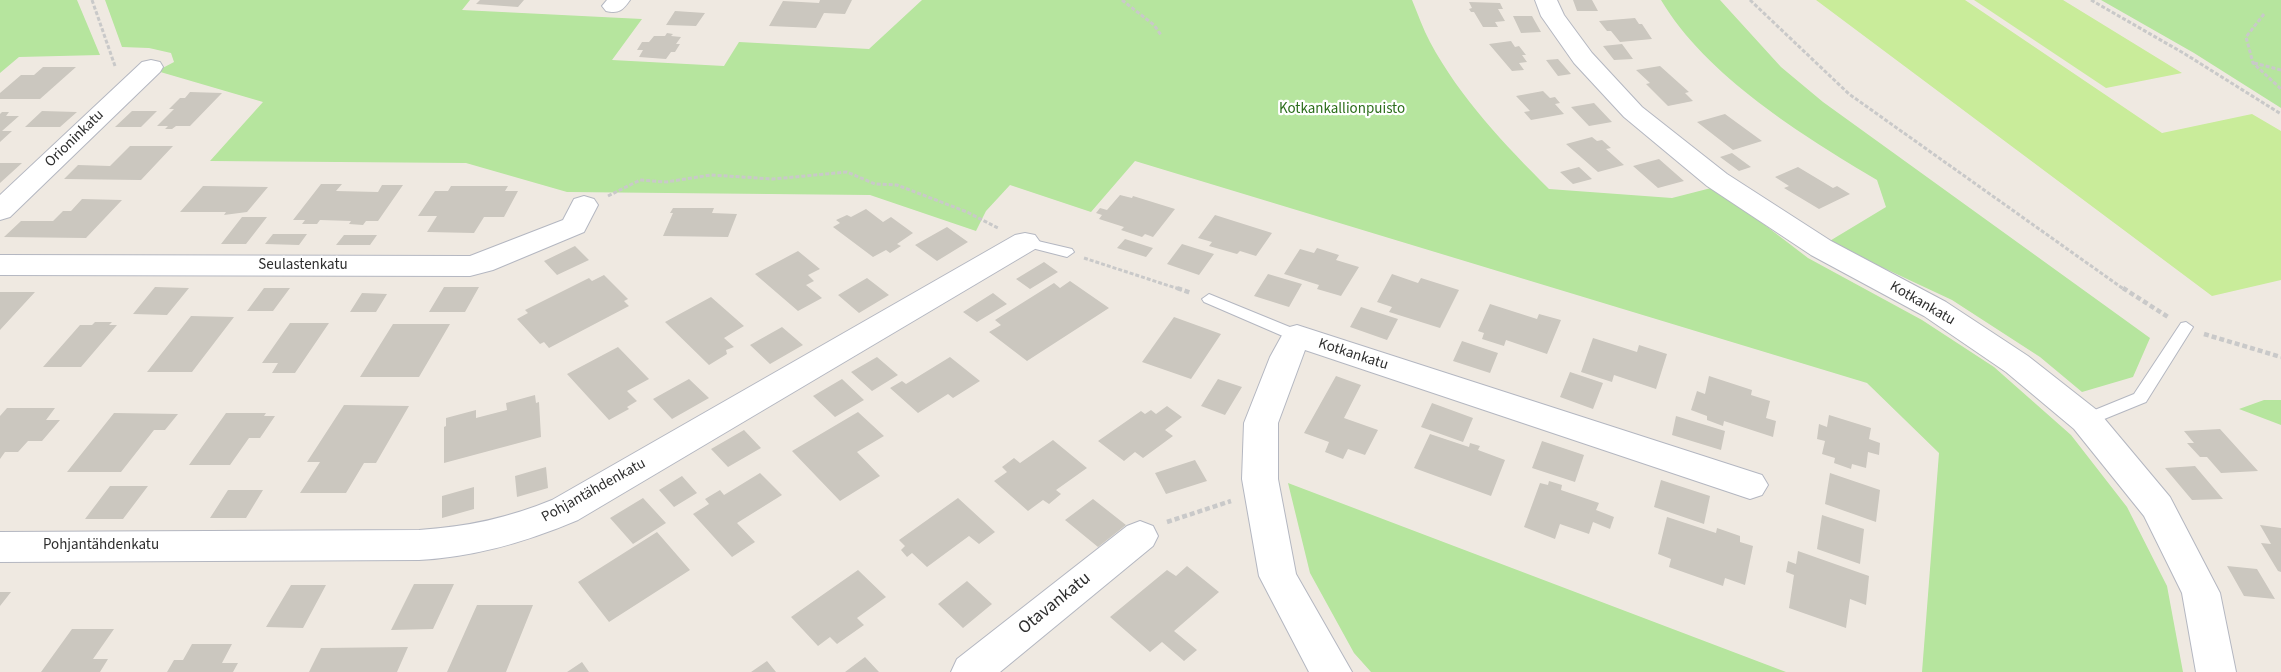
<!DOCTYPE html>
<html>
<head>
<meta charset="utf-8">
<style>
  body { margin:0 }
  canvas { display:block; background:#efe9e1 }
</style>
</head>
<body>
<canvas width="2281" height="672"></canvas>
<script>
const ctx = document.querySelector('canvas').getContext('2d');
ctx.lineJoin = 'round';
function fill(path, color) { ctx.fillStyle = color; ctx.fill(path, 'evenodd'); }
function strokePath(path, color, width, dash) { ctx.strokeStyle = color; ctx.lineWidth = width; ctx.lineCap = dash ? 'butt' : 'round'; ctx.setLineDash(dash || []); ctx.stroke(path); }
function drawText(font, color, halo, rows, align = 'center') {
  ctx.font = font + ' "Source Sans 3",sans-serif'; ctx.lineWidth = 4.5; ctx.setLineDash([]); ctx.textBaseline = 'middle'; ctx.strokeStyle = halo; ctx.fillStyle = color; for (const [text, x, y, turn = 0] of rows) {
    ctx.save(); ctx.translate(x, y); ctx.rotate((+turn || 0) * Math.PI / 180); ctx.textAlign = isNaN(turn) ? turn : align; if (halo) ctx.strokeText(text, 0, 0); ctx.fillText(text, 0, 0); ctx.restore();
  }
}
fill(new Path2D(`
  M0,0H77L100,55L19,57L0,73Z
  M105,0H470L462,10L642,19L612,60L724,66L739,42L869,49L922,0H1412C1418,14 1423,29 1430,42C1460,98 1505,145 1549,189L1672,198L1715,187L1808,258L1922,320L1994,367L2071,435L2127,507L2167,586L2183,672H1922L1939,453L1867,383L1135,161L1091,212L1010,185L986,211L976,231L870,195L567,192L466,163L210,161L263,102L157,71L174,62L171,53L149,48L122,47Z
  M1661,0H1720L1781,67L1823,102L2150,338L2133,377L2082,392L2040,357L1952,300L1828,242L1886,207L1877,180C1803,136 1706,76 1661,0Z
  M2101,0H2281V108L2194,53Z
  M2264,400H2281V425L2239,409Z
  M1288,483L1786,672H1371L1354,653L1310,573Z`), '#b6e59e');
fill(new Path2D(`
  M1816,0H1965L2162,133L2252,114L2281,131V280L2212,296Z
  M1974,0H2063L2182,73L2106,88Z`), '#c9ec9a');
fill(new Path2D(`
  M480,0H524L518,7L476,4Z
  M820,0H852L845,14L824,13L816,28L769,26L783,1L819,3Z
  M1573,0H1592L1598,11H1577Z
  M1469,2L1500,3L1503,9H1498L1505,21L1495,22L1498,27H1483L1474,12H1471L1469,9L1472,8Z
  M675,11L705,13L696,26L666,25Z
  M1513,16H1532L1541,32L1521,33Z
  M1635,18L1639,24H1642L1652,39L1620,42L1611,31H1607L1599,21Z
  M667,33L673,34L671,36L681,37L676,44H680L675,52H671L666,59L639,57L643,50H637L642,42H649L654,36H665Z
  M1511,41L1515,47L1519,46L1526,55H1522L1527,62L1519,63L1524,70L1512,71L1489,44Z
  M1622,44L1633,59L1614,60L1603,46Z
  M1558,59L1571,74L1558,76L1546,60Z
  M1660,66L1689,92L1685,93L1693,101L1668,106L1646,84L1650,83L1636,70Z
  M43,67H76L40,99H0V93L21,75H34Z
  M1543,91L1550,98L1555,97L1560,103L1555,104L1564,114L1531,120L1524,112L1530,111L1516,96Z
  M190,92L222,93L190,126H176L172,129H165L168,126H157L174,109H169L180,98H185Z
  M1594,103L1612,122L1589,126L1571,107Z
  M42,111L77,112L60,127H25Z
  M132,111H157L141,127H115Z
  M2,112H9L6,116H19L2,131H12L0,142V114Z
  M1725,114L1762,141L1733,150L1697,122Z
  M1592,137L1597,141L1602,140L1611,148L1606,149L1624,165L1598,172L1566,144Z
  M130,146H173L141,180L64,179L78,165L110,166Z
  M1732,153L1751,167L1739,171L1720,157Z
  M1659,159L1684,181L1658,188L1633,166Z
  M0,163H22L0,183Z
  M1579,167L1592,179L1573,184L1560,172Z
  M1798,167L1833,188L1837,186L1850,194L1819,209L1784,188L1789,186L1775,177Z
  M321,184H342L336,191L378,192L382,185H403L378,221H366L363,225L349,224L351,221L320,220L317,224H302L305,220H293Z
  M203,186L268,187L247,212L224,215L226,212H180Z
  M451,186H508L505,191H518L504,217H484L474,233L427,232L437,216H418L435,191H448Z
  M1120,195L1132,198L1133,196L1175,209L1153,237L1145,234L1142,237L1121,230L1124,227L1099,219L1102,215L1096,213L1100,208L1107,210Z
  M82,199L122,200L86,238L4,237L21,221H53L63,211H71Z
  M673,208H714L712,213L737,214L728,237L663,236L673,213H670Z
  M866,209L883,222L891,217L913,233L897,244L901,246L890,253L886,250L873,257L833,227L840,223L836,220L847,215L851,217Z
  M1215,215L1272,233L1256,256L1240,251L1237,254L1209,246L1212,242L1198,238Z
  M242,217H267L246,244H221Z
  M947,227L968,242L937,261L915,245Z
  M273,234H307L299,245L265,244Z
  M344,235H377L370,245H336Z
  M1125,239L1153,248L1146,257L1117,248Z
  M1182,244L1214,254L1199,275L1167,264Z
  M575,246L589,260L557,275L544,261Z
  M1317,248L1339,255L1336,260L1359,267L1341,296L1317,289L1319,285L1284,274L1300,249L1314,253Z
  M798,251L820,269L808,275L814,281L806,285L822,298L798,311L755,274Z
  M1044,262L1058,272L1030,289L1016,279Z
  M1268,274L1302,284L1289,307L1254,296Z
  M1392,274L1418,283L1421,278L1459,290L1440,328L1389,312L1392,307L1377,302Z
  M604,275L628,299L624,301L629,306L549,348L544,342L540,344L517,319L528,313L525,310L589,278L592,281Z
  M867,278L889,295L859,313L838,295Z
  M1070,281L1109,308L1027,361L989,332L1001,325L995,320L1054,283L1060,288Z
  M155,287L189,288L167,315L133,314Z
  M444,287H479L465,312H429Z
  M264,288H290L273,311H247Z
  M0,292H35L0,330Z
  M362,293L387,294L376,312H350Z
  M993,293L1007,304L977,322L963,312Z
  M711,297L744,326L724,338L734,347L726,350L727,354L709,365L665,322Z
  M1490,304L1537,319L1539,314L1561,320L1547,354L1506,340L1504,346L1482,339L1484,333L1478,331Z
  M1361,307L1398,319L1387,340L1350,327Z
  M191,316L234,317L192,372H147Z
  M1174,317L1221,334L1191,379L1142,362Z
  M95,322H112L109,325H117L81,367H43L80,325H92Z
  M290,323H329L295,373H272L278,363H262Z
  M393,324H450L419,377H360Z
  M782,327L803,345L770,364L750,345Z
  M1593,338L1637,352L1639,345L1667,354L1656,389L1614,375L1612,382L1581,372Z
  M1462,341L1498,353L1490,373L1453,361Z
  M618,347L649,379L627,391L637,401L627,407L629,409L609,420L567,374Z
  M877,357L898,375L872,391L851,372Z
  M950,357L980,381L953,398L948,394L918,413L890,388L902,381L906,384Z
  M1570,372L1603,383L1593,409L1560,397Z
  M1336,376L1361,385L1344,418L1378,430L1365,455L1348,449L1343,459L1325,452L1329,442L1304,433Z
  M1709,376L1752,390L1751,395L1770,401L1766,418L1776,421L1773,437L1724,421L1723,426L1707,420V416L1691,410L1697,391L1705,394Z
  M689,379L709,398L672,419L653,399Z
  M842,379L864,400L835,417L813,396Z
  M1218,379L1242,387L1225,415L1201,406Z
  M535,395L536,403L539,402L541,437L444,463V427L446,426V418L476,410V418L507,410L506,403Z
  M1432,403L1473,418L1463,442L1421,427Z
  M344,405L409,406L376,463H364L346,493H300L320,462H307Z
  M1167,406L1182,417L1165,430L1173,436L1143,458L1135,452L1124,461L1098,441L1141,411L1145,414L1151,410L1156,414Z
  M7,408H55L46,420H60L42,441H28L18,452H5L0,459V416Z
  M858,412L884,436L857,452L880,476L840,501L792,451Z
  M114,413L178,414L165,430H154L121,472H67Z
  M226,413H266L264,416H275L260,438H249L230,465H189Z
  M1829,415L1871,428L1869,439L1880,443L1879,455L1868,452L1866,468L1852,464L1851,469L1834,463L1835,458L1822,454L1825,441L1817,439L1819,424L1827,427Z
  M1676,416L1725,431L1721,450L1672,435Z
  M2220,429L2258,471L2221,473L2207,457H2200L2187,443H2194L2184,431Z
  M744,430L761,448L728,467L711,449Z
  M1430,434L1469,447L1470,443L1480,446L1478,450L1505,460L1491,496L1414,468Z
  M1053,440L1087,468L1056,490L1061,494L1049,504L1043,500L1028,511L994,481L1007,472L1002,467L1014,458L1020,463Z
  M1542,441L1584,455L1575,482L1532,468Z
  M1195,460L1207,481L1166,494L1155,473Z
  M2195,466L2223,499L2192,500L2165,468Z
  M546,467L548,488L517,497L515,476Z
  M760,473L782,495L737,523L755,542L732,557L693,514L709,504L705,499L720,490L724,495Z
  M1830,473L1880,490L1876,522L1825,504Z
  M682,476L697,493L674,507L659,490Z
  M1661,480L1710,496L1704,524L1654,507Z
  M1549,481L1562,485L1561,490L1599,503L1596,510L1614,517L1610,529L1593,522L1589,534L1560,524L1555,539L1524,527L1540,483L1548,485Z
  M110,486H148L123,519H85Z
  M474,487V509L442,518V496Z
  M228,490H263L246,518H210Z
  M643,498L666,523L633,544L610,518Z
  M958,498L995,532L979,544L969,536L927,567L912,553L907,557L901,550L905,546L899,540Z
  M1093,499L1126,525L1098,547L1065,520Z
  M1822,515L1864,529L1860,564L1817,549Z
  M1667,517L1716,533L1717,528L1740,536V542L1753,546L1745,585L1725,578L1723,586L1669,567L1671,559L1658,554Z
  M2260,525L2281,528V572L2278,571L2261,543L2271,544Z
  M657,532L690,570L609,622L578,582Z
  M1798,551L1869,576L1866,605L1850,599L1846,628L1789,608L1794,575L1786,572L1788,561L1796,564Z
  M1187,566L1219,592L1174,631L1197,650L1184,661L1162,642L1150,652L1110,617L1167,570L1176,576Z
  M2227,566L2257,569L2275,599L2244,596Z
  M858,570L886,597L857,618L864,625L837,644L830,637L818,646L791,617Z
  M967,581L992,604L963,628L938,604Z
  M414,584H454L433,629L391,630Z
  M291,585H326L303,628L266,627Z
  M0,592H11L0,606Z
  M477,605H533L506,672H447Z
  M72,629H114L93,659H108L100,672H41Z
  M192,644H232L222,663H238L233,672H167L174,660H183Z
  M408,647L397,672H309L321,648Z
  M865,657L879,672H845Z
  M767,661L776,672H751Z
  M582,662L589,672H567Z`), '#cbc7bf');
const service = new Path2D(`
  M1025,238L1072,249L1074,252L1067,257L1020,245L1018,242L1020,239Z
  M1209,294L1302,332L1304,336L1302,340H1292L1204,302L1202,299Z
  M2186,322L2193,327L2146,402L2092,424H2080L2078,420L2080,416L2134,394L2181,323Z`);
const minor = new Path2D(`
  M607,0H630C623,10 619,14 606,11L602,6Z
  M1535,0H1557L1564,15L1592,53L1642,107L1727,174L1831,241L1946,302L2028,356L2098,411L2170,497L2220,593L2236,672H2196L2182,593L2144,516L2074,429L2006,372L1924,316L1811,255L1707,186L1624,117L1574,63L1541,16Z
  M151,60L160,62L163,67L160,72L10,217L0,220V195L142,62Z
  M584,196L594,199L598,205L584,232L493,270L470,276L0,275V255L470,256L563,220L574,199Z
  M1025,233L1035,235L1040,242L1035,249L578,520C526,542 475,557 419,560L0,562V532L419,530C466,527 509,518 552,500L1015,235Z
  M1297,325L1762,475L1768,485L1762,495L1750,499L1305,350L1278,423V479L1296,574L1352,672H1309L1259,576L1242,479L1244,423L1270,357L1286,328Z
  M1140,521L1153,526L1158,536L1153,546L1000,672H951L957,659L1127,526Z`);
strokePath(service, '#b4b7c1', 2);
strokePath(minor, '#b4b7c1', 2);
strokePath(new Path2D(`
  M92,0L115,66
  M1122,0L1154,25L1161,35
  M1750,0L1849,94L2125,290
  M2091,0L2185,54L2281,114
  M2264,14L2246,37L2253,63L2281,89
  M2254,63L2281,70
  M608,196L640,180L666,182L711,175L773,179L847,172L875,184L897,185L967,212L998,228
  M1084,258L1182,290`), '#c9c9c9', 3, [4, 2]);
strokePath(new Path2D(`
  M1177,288L1191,293
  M2123,288L2168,317
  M2204,334L2281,357
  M1167,522L1231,501`), '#c9c9c9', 4.5, [5, 3]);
fill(service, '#fff');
fill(minor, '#fff');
drawText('15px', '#2c6e1b', '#fff', [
  ["Kotkankallionpuisto",1342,110]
]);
drawText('15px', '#2e2e2e', '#fff', [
  ["Orioninkatu",75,139,-44],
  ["Seulastenkatu",303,266],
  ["Kotkankatu",1922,304,30],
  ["Kotkankatu",1353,355,18],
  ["Pohjantähdenkatu",594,491,-29],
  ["Pohjantähdenkatu",101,546]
]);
drawText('18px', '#2e2e2e', '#fff', [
  ["Otavankatu",1055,604,-39]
]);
</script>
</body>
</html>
